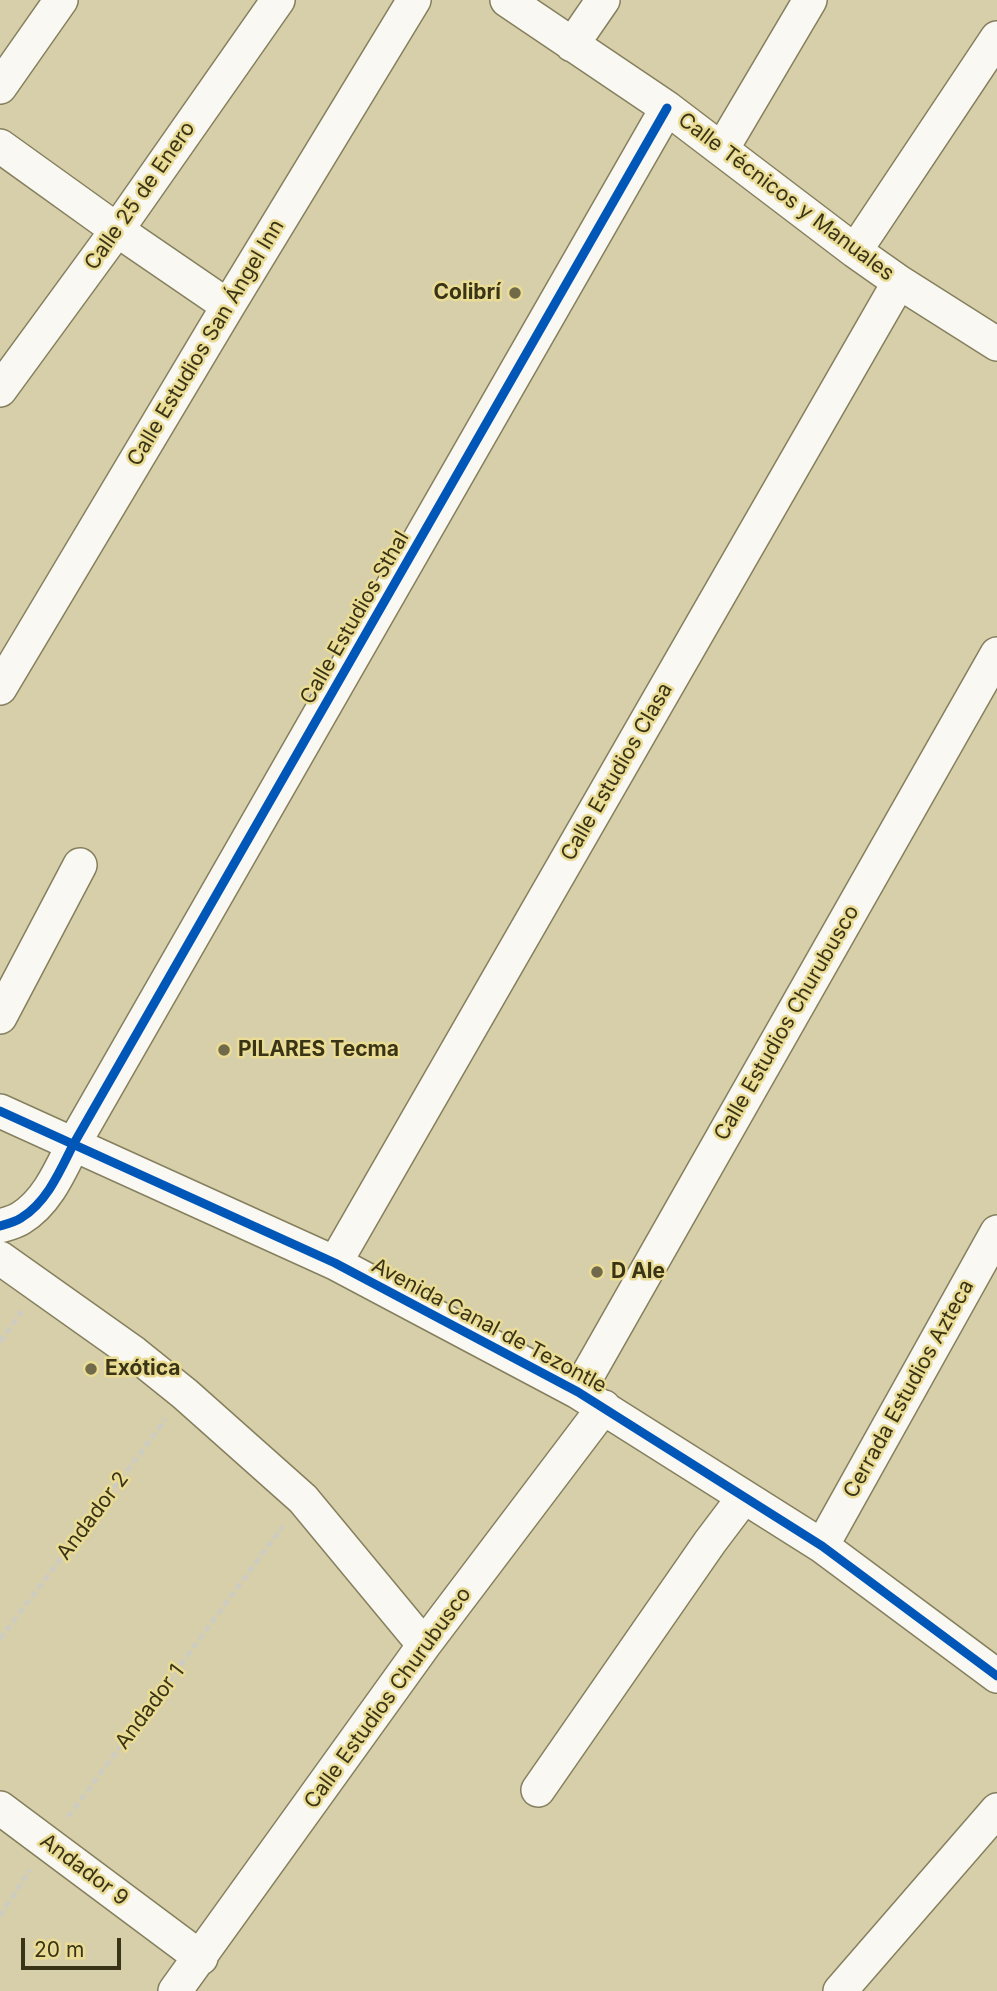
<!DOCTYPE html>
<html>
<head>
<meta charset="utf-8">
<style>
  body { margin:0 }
  #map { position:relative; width:997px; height:1991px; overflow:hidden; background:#d6cfa9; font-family:Inter,sans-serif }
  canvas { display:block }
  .scale { position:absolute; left:21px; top:1938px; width:100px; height:32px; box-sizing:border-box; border:4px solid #3a3417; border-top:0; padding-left:9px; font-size:21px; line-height:24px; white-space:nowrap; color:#3a3417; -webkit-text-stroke:5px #eadc95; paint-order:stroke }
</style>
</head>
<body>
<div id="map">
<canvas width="997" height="1991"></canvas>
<div class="scale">20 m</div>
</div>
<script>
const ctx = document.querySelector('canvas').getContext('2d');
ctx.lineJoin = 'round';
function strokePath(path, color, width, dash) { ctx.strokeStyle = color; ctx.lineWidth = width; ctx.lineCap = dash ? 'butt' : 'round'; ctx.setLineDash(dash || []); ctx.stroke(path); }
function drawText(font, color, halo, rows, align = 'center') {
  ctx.font = font + ' Inter,sans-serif'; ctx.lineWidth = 5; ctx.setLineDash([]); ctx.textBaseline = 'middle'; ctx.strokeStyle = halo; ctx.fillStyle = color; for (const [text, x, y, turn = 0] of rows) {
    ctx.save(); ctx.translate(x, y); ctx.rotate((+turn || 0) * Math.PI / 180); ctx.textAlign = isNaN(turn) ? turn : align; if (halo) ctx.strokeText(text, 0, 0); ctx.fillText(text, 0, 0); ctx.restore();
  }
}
const minor = new Path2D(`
  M507,0L667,108L855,251L899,282L997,344
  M572,45L603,0
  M0,87L61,0
  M0,146L117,230L228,306
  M722,149L810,0
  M855,251L997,38
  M0,390L117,230L278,0
  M0,688L228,306L414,0
  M0,1017L80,865
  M0,1111L335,1263L578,1392L822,1546L997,1676
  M0,1226C7,1224 15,1222 21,1218C47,1202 60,1171 73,1145L667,108
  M0,1258L134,1353L185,1394L303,1499L424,1645
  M335,1263L899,282
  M578,1392L997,654
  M822,1546L997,1232
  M538,1790L710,1542L744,1497
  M0,1808L201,1958
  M175,1991L424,1645L604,1407
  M840,1991L997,1810`);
strokePath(minor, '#857f5e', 36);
strokePath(new Path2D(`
  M0,1342L22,1311
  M0,1639L166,1419
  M68,1817L283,1526
  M0,1916L30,1870`), '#ceccc0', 4.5, [7, 3.5]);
strokePath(minor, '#f9f8f2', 33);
strokePath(new Path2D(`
  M0,1111L335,1263L578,1392L822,1546L997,1676
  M0,1226C7,1224 15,1222 21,1218C47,1202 60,1171 73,1145L667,108`), '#0057b8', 9);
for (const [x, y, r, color] of [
  [515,293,7,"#716a4a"],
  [224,1050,7,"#716a4a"],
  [597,1272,7,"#716a4a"],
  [91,1369,7,"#716a4a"]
]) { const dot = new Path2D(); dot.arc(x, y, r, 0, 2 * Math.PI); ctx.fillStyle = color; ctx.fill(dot); strokePath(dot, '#eadc95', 2.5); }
drawText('21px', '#3a3417', '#eadc95', [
  ["Calle 25 de Enero",140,196,-55],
  ["Calle Técnicos y Manuales",786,197,37],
  ["Calle Estudios San Ángel Inn",206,343,-59],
  ["Calle Estudios Sthal",355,618,-60],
  ["Calle Estudios Clasa",617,772,-60],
  ["Calle Estudios Churubusco",787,1023,-60],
  ["Avenida Canal de Tezontle",489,1326,28],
  ["Cerrada Estudios Azteca",909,1389,-61],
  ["Andador 2",93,1516,-53],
  ["Calle Estudios Churubusco",388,1698,-54],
  ["Andador 1",150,1707,-53],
  ["Andador 9",84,1870,37]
]);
drawText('bold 21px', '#3a3417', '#eadc95', [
  ["Colibrí",501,293,"right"],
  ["PILARES Tecma",238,1050],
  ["D Ale",611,1272],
  ["Exótica",105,1369]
], 'left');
</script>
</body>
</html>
